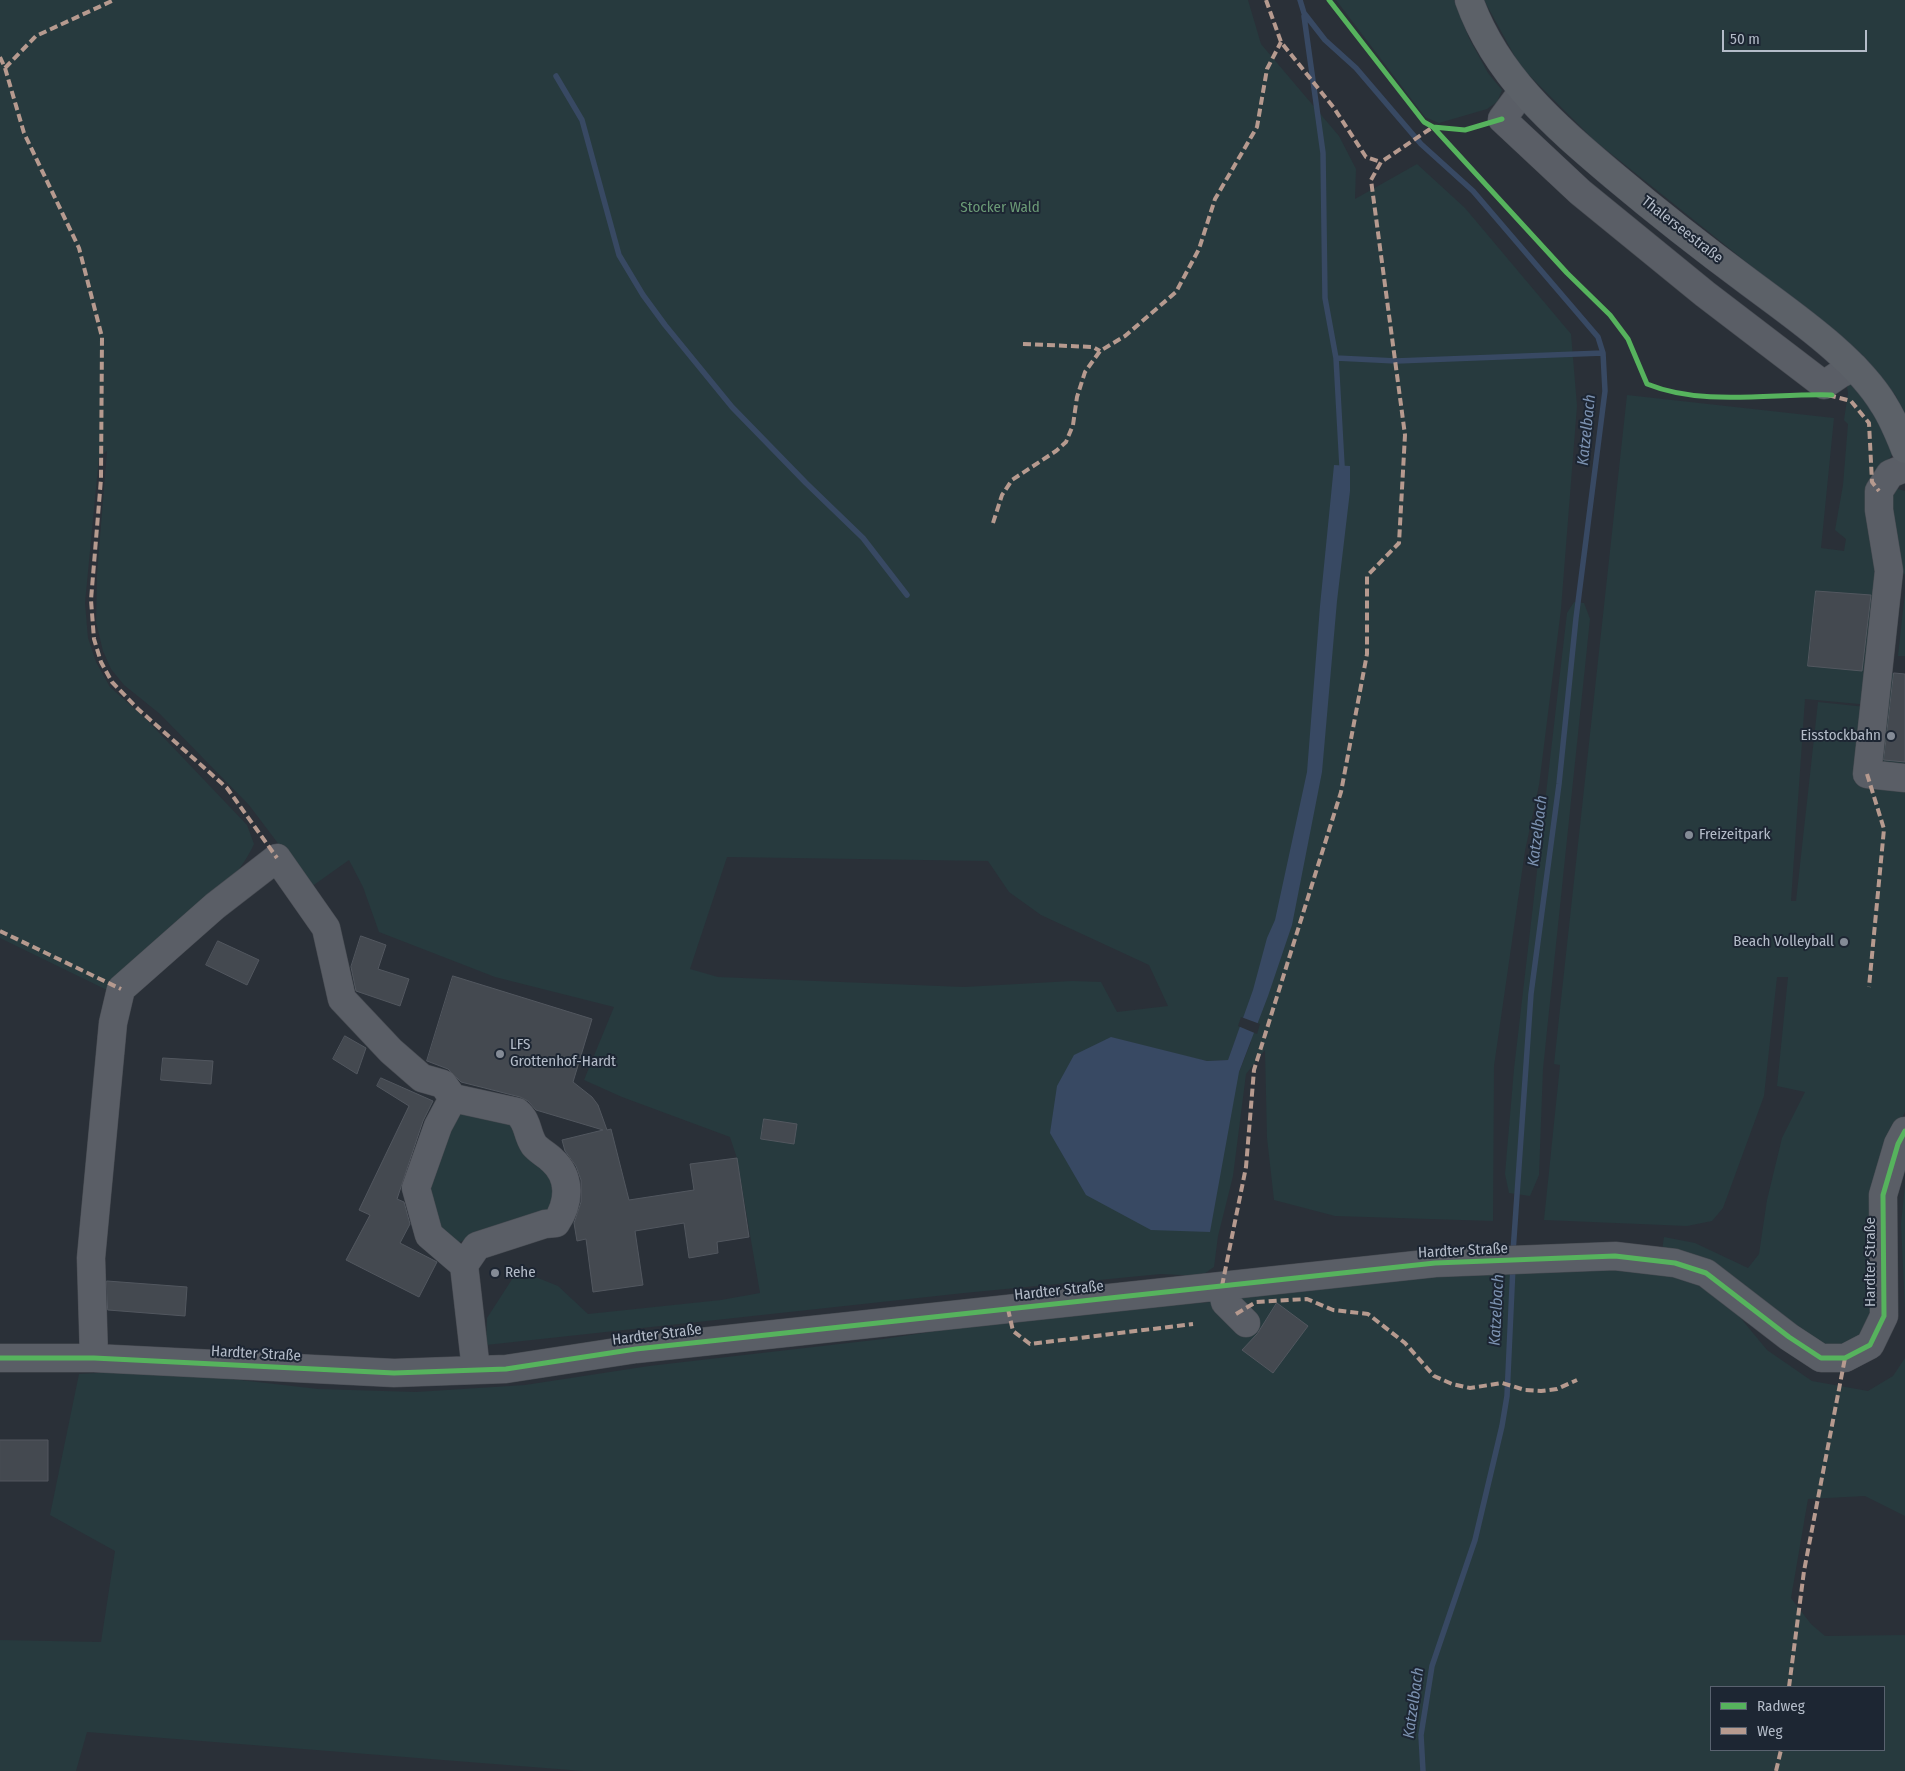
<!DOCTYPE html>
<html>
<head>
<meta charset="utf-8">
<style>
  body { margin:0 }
  #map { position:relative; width:1905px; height:1771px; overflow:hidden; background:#2a3038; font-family:"Fira Sans Condensed",sans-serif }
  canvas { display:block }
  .legend { position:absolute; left:1710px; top:1686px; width:175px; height:65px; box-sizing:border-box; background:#1d2633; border:1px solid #59626f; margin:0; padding:6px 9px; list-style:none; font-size:15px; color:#b4bcc9 }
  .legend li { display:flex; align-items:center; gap:10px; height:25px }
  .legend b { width:25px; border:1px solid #59626f }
  .scale { position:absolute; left:1722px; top:30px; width:145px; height:22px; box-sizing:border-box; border:2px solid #b4bcc9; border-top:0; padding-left:6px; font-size:15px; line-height:18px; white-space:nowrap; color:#b4bcc9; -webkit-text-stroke:4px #1d2633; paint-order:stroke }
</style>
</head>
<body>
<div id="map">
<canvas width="1905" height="1771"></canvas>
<ul class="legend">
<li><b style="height:6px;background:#56b35d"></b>Radweg</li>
<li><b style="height:6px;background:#b69a8f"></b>Weg</li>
</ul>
<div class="scale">50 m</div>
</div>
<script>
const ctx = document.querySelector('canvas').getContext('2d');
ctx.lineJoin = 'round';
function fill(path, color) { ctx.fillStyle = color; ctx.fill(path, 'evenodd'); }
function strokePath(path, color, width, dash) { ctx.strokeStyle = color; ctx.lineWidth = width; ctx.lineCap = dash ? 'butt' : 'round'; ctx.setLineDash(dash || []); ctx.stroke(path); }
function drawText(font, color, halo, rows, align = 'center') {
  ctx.font = font + ' "Fira Sans Condensed",sans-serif'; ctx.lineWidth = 4; ctx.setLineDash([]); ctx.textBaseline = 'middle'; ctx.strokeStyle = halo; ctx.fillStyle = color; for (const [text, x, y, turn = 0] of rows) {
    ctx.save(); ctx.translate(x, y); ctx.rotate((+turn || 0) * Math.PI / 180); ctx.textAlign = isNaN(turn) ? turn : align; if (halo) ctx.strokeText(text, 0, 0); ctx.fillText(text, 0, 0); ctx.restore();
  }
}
fill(new Path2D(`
  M0,0H1248L1261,44L1339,136L1356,169L1355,199L1417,164L1465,208L1571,334L1577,406L1561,609L1539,785L1525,851L1494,1066L1493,1221L1335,1216L1274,1200L1267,1138L1265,1050L1246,1074L1233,1176L1218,1236L1214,1267L1201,1276L1161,1274L964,1293L486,1345L487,1318L518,1270L558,1286L588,1314L721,1300L760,1293L737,1158L730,1137L622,1097L584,1080L614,1007L495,977L379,932L363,887L349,860L311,887L249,805L160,714L124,685L111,669L103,651L96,622L97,574L107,451L99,457L85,603L88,638L96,662L110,687L146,719L247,825L254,844C230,897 153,952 109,991L0,938ZM727,857L988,861L1009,892L1041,915L1149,965L1168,1006L1117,1012L1101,982L1072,981L964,987L718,977L690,969ZM1237,1036L1251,1042L1239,1072L1174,1054L1207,1061L1228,1060Z
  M1336,0H1454L1469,38L1488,73L1502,90L1497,102L1487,109L1439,123L1425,117Z
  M1484,0H1905V419L1896,396L1861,354L1594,140L1520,66Z
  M1851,382L1858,383L1892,447V455L1878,475L1877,558L1885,672L1905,675V769L1874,766L1881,706L1805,699L1791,901H1796L1818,702L1866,707L1858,781L1905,787V1112L1886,1149L1875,1304L1856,1344L1838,1348L1818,1342L1733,1278L1662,1250L1664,1237L1695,1243L1748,1268L1759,1254L1767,1200L1782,1138L1805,1092L1777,1086L1788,977H1777L1764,1096L1723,1208L1712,1221L1687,1226L1544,1220L1560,1065L1554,1064L1627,395L1834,418L1821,548L1844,551L1846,539L1835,530L1843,485L1848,424L1844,420L1848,393L1847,387Z
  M1894,488L1905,491V574L1896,573L1889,490Z
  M1905,592V656H1898Z
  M1574,602L1584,603L1590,619L1543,1069L1539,1175L1530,1196L1509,1193L1505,1174L1514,1069L1567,613Z
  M461,1113L512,1122L547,1167L556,1190L549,1215L472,1237L455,1244L439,1238L427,1192L455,1116Z
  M1905,1185V1310L1901,1224Z
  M1581,1268L1658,1270L1692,1282L1729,1304L1767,1350L1812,1381L1868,1391L1893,1376L1905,1358V1516L1865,1496L1808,1499L1791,1598L1811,1624L1825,1636L1905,1635V1771H583L87,1732L76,1771H0V1640L101,1642L115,1551L50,1515L79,1374L153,1370L318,1389L416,1392L525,1385L649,1366L883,1339L1031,1317L1210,1302L1325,1282ZM1711,1687H1884V1750H1711Z`), '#273a3e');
fill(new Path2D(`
  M1334,465L1350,466V491L1337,601L1322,772L1292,925L1268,996L1239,1072L1210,1232L1151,1230L1086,1195L1050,1133L1057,1086L1074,1055L1111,1037L1207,1061L1228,1060L1253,990L1267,938L1275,920L1307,772L1320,606Z`), '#384963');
fill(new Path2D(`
  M1241,1017L1260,1024L1257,1034L1238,1026Z`), '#2a3038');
strokePath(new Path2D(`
  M1300,0L1304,13L1325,40L1356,68L1421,144L1473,191L1598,337L1603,353L1605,391L1576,618L1559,784L1531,994L1513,1252
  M1304,16L1323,153L1325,298L1336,358L1342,466
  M556,76L582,120L619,255L643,295L665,325L732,407L806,483L863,538L907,595
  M1336,358L1396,361L1603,353
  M1423,1771L1421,1735L1432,1666L1475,1540L1502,1426L1507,1396L1513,1266`), '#384963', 5.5);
const building = new Path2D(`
  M1816,591L1871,595L1862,671L1808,666Z
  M1894,673L1905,674V762L1884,760Z
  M361,936L386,945L378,969L409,979L400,1006L356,991L351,967Z
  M218,941L259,960L247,985L206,965Z
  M453,976L592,1019L573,1082L592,1097L598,1105L607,1130L611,1129L629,1200L694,1190L690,1164L737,1158L749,1237L717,1242L718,1253L689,1258L684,1223L635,1231L643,1285L593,1292L586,1239L577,1241L574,1223L581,1202V1180L576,1166L565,1151L562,1140L603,1130L536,1110L528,1101L520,1097L461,1082L448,1069L427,1061Z
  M345,1036L366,1048L357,1074L333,1059Z
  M163,1058L213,1061L211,1084L161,1080Z
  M381,1078L433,1101L423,1121L397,1199L404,1202L410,1224L400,1243L437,1262L419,1297L346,1260L370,1215L359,1210L409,1106L377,1086Z
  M764,1119L797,1124L794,1144L761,1139Z
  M107,1281L187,1287L185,1316L108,1310Z
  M1277,1303L1308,1326L1273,1373L1242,1350L1257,1334Z
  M0,1440H48V1481H0Z`);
fill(building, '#444950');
strokePath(building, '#52575f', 1);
const minor = new Path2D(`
  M1522,92L1502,119L1580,192L1705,294L1824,385L1840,374L1854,367
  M1905,468L1890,474L1879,491V510L1889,571L1867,774L1905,778
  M453,1098L517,1112C529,1122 526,1133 534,1145C539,1151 547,1155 552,1160C571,1177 570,1202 556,1223L545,1224L477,1246L464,1265
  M1222,1286L1225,1302L1246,1323
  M0,1358H94L394,1373L506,1369L636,1349L1435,1263L1615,1256L1675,1263L1706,1273L1789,1337L1821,1358H1845L1870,1345L1884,1316L1883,1195L1898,1144L1905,1131
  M94,1358L91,1258L113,1023L121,989L215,906L277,858L326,928L342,999L391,1051L422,1078L443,1084L453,1098L438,1126L416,1188L429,1235L464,1265L476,1370`);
const major = new Path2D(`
  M1469,0C1496,76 1554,125 1614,176C1658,213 1704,249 1750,283C1794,316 1856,358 1884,405C1893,419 1899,434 1905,449`);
strokePath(minor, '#484c53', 29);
strokePath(major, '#484c55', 29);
strokePath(minor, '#5a5e66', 28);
strokePath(major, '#5c6168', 28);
strokePath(new Path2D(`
  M1266,0L1281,42L1334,108L1366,157L1381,162
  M0,57L5,68L24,133L79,248L102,337L101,479L91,600L94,639L101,662L112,682L138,709L227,788L277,858
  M5,68L36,36L114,0
  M1023,344L1093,347L1100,351
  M1828,395L1851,401L1869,423L1872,482L1879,491
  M993,523L1002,495L1012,480L1056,451L1066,442L1073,425L1077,397L1085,372L1100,351L1125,336L1176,292L1199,249L1215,199L1257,127L1267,69L1281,42
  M1867,774L1884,829L1869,987
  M0,931L121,989
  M1222,1286L1246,1167L1254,1070L1341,792L1367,654V576L1399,543L1405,435L1371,180L1381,162L1433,127
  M1008,1309L1013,1331L1030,1344L1193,1324
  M1236,1314L1256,1302L1307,1299L1333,1310L1368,1314L1405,1343L1434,1376L1452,1384L1470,1388L1502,1383L1525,1390L1541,1391L1557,1389L1577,1380
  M1789,1687L1804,1571L1845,1358
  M1776,1771L1781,1750`), '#b69a8f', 4, [8, 4]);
strokePath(new Path2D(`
  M1329,0L1424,122L1433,127L1567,273L1610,315L1628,339L1647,384C1704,407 1772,393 1832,395
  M1433,127L1465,130L1502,119
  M0,1358H94L394,1373L506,1369L636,1349L1435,1263L1615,1256L1675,1263L1706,1273L1789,1337L1821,1358H1845L1870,1345L1884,1316L1883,1195L1898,1144L1905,1131`), '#56b35d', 5);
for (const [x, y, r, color] of [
  [1891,736,5,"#848b96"],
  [1689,835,5,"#848b96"],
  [1844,942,5,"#848b96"],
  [500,1054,5,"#848b96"],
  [495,1273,5,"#848b96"]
]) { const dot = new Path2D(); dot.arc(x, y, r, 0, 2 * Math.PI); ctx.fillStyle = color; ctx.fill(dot); strokePath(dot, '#1d2633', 2); }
drawText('15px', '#6b9a76', '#1d2633', [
  ["Stocker Wald",1000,208]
]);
drawText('15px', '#b4bcc9', '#1d2633', [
  ["Thalerseestraße",1682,230,38],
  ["Hardter Straße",1463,1251,-3],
  ["Hardter Straße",1871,1262,-90],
  ["Hardter Straße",1059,1291,-6],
  ["Hardter Straße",657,1335,-7],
  ["Hardter Straße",256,1354,3]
]);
drawText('15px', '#b4bcc9', '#1d2633', [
  ["Eisstockbahn",1881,736,"right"],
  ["Freizeitpark",1699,835],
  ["Beach Volleyball",1834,942,"right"],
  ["LFS",510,1045],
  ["Grottenhof-Hardt",510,1062],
  ["Rehe",505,1273]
], 'left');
drawText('italic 16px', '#7c92b1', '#1d2633', [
  ["Katzelbach",1587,430,-84],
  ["Katzelbach",1538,831,-83],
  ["Katzelbach",1497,1310,-87],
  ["Katzelbach",1414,1703,-82]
]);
</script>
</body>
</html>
